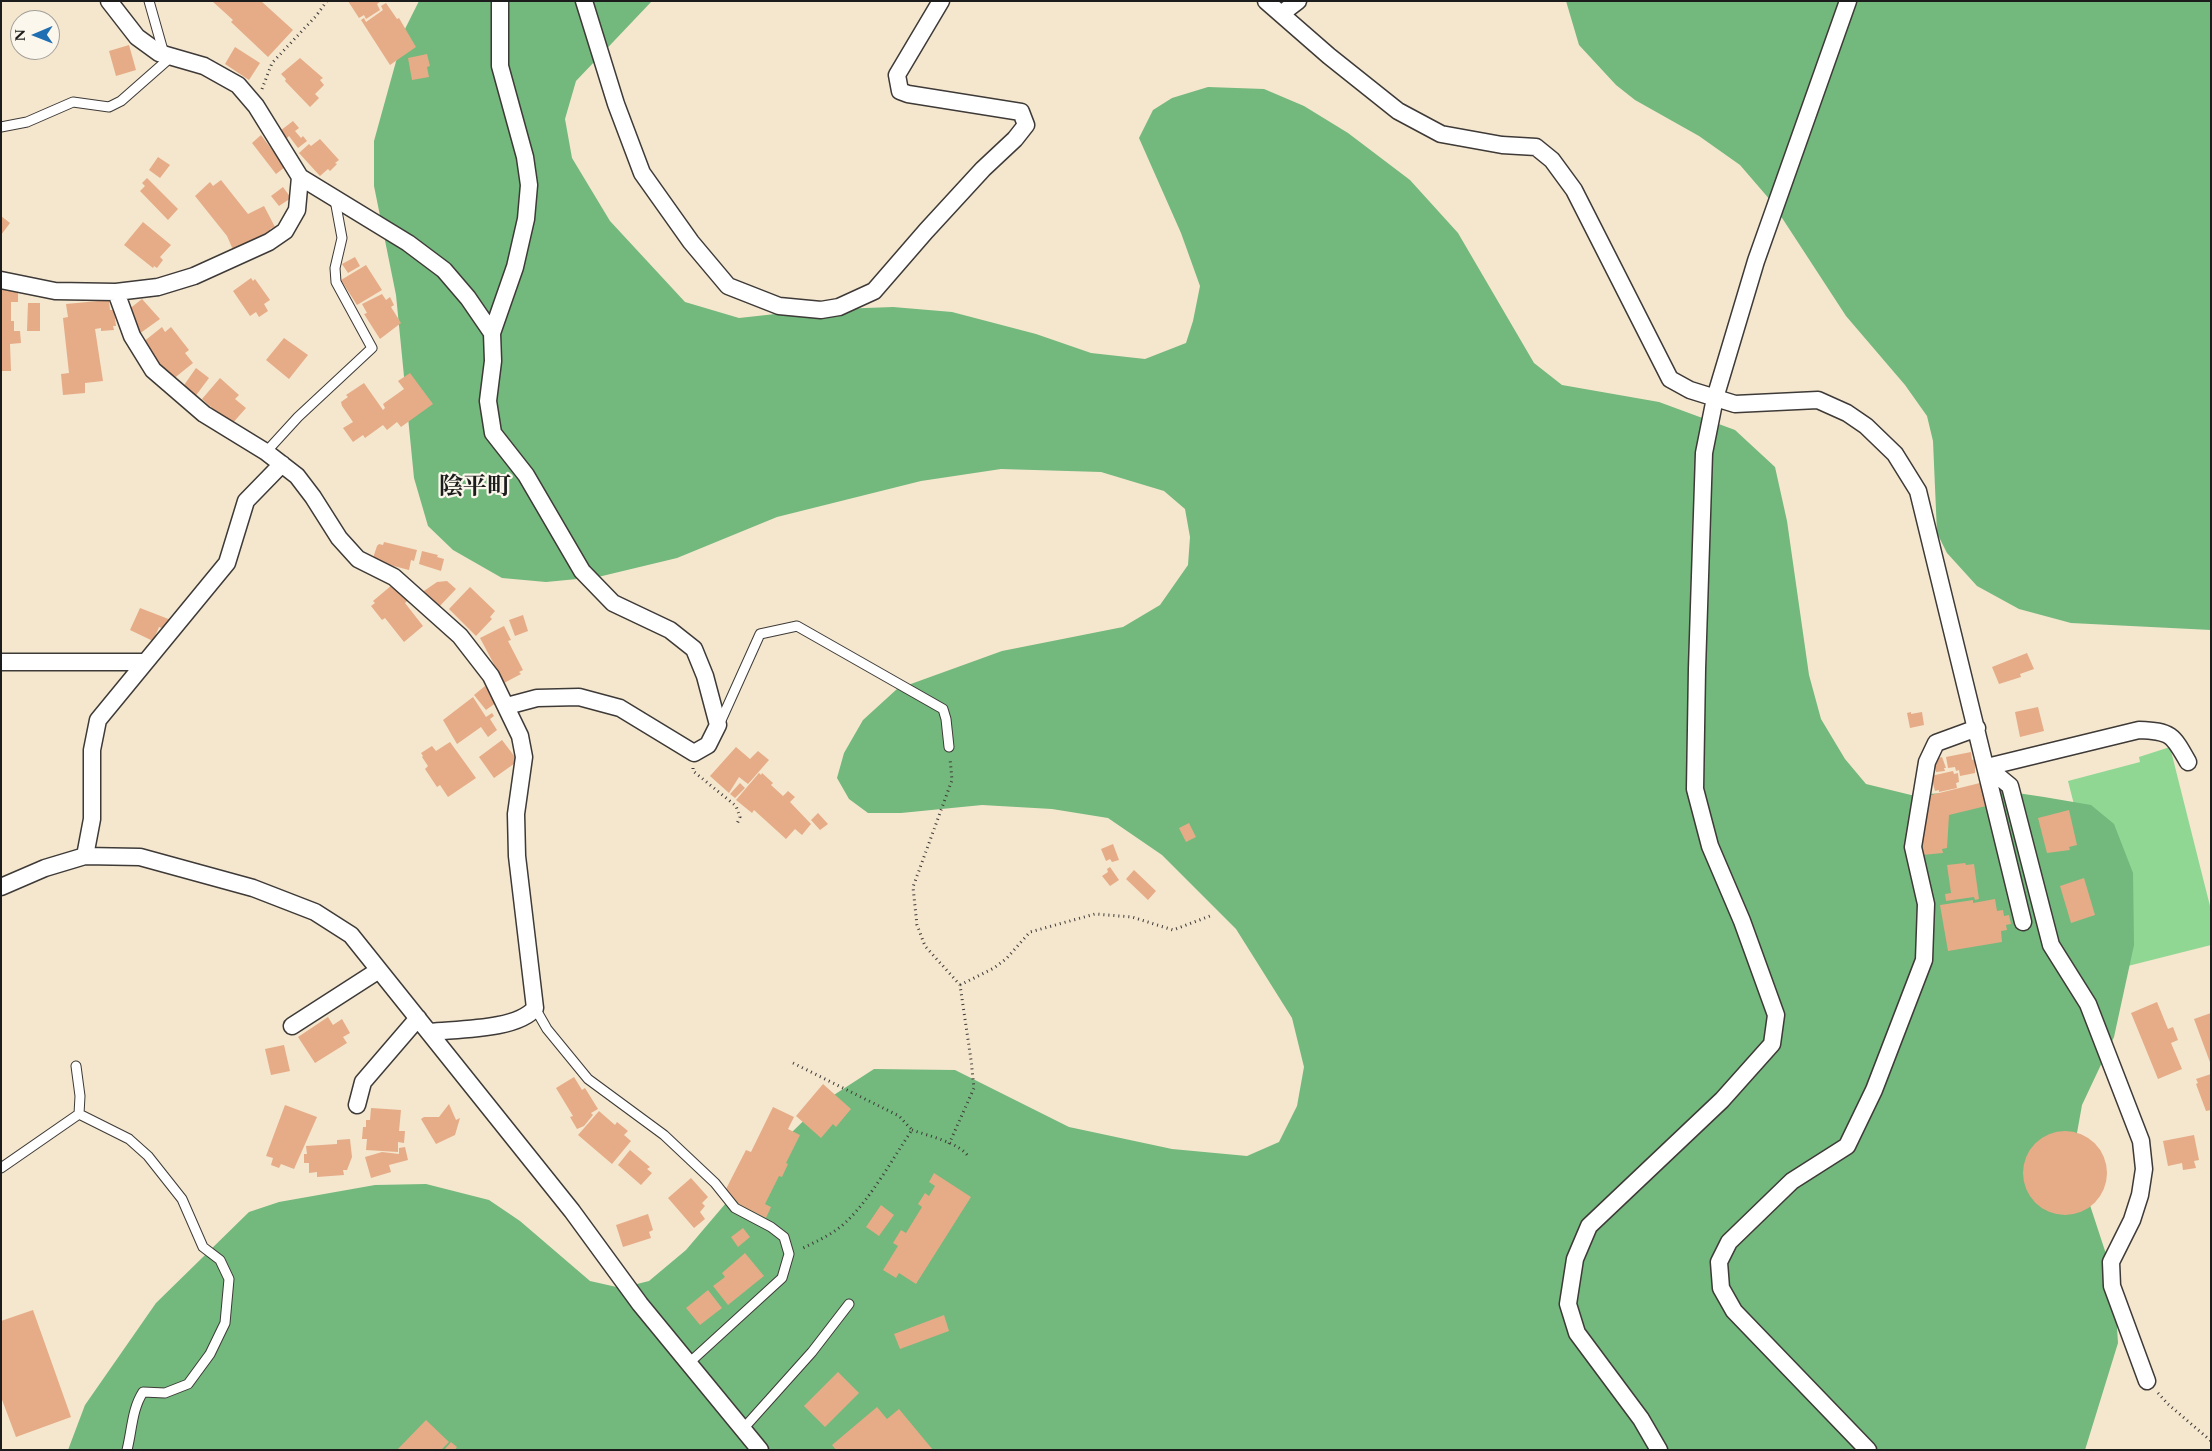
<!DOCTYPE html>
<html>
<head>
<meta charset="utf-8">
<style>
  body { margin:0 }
  #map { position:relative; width:2212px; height:1451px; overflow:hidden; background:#f5e6ce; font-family:Cardo,serif }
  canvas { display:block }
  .frame { position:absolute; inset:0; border:2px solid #1c1c1c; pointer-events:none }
  .north { position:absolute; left:10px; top:10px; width:50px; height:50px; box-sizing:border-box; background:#fbf7ec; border:1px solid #a29f99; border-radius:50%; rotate:269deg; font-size:14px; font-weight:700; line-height:20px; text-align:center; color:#1c1c1c }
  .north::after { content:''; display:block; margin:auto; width:18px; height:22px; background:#1f6fb2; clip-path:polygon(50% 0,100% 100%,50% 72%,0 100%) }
</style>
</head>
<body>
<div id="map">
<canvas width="2212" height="1451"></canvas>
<div class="frame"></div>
<div class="north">N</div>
</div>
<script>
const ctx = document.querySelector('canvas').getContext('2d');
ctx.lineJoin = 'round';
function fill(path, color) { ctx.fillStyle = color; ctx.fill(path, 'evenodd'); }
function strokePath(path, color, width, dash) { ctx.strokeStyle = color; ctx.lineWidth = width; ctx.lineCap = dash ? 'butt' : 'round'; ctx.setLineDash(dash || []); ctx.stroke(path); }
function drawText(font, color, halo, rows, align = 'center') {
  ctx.font = font + ' Cardo,"Noto Serif JP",serif'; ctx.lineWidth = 4.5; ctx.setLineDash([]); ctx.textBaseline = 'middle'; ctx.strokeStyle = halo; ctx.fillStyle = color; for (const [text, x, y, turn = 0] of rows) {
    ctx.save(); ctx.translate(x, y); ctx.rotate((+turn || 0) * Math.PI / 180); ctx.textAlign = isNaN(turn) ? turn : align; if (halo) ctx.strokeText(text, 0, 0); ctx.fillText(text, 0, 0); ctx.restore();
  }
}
fill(new Path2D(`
  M2170,747L2211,910V945L2116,969L2068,781L2140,762L2139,757Z`), '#8fd792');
fill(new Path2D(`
  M419,1H652L576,81L565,119L572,158L610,221L685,302L739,318L812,310L893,307L952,312L1036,334L1091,353L1145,359L1186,343L1193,321L1200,286L1181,233L1139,138L1153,110L1172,98L1208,87L1264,89L1304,106L1348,133L1410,180L1458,233L1534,363L1562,385L1659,402L1735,430L1775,467L1787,521L1809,675L1821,719L1845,759L1866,784L1911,795L1997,790L2044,797L2091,805L2114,824L2133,873L2134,945L2114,1037L2082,1105L2075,1144L2087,1196L2106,1254L2116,1312L2118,1343L2085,1450H68L85,1405L156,1303L249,1212L279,1202L375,1185L426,1184L489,1200L520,1221L590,1281L621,1288L649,1281L686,1250L760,1163L823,1102L874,1069L955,1070L1069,1127L1172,1149L1247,1156L1279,1142L1297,1106L1304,1067L1292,1018L1236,929L1162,855L1108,818L1052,809L982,805L901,813H868L849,799L837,778L844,753L863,720L897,689L1002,651L1123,627L1160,605L1188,565L1190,537L1185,509L1164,491L1101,472L1001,469L921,481L777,517L677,558L598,577L546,582L502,578L453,550L428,526L414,478L396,295L374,186V141L405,29Z
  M1566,1H2211V630L2071,623L2019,609L1977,586L1947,553L1937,533L1933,441L1927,416L1905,385L1846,316L1771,201L1740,165L1699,136L1635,100L1616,85L1579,45Z`), '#73b87c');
fill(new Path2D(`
  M212,1H261L293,30L268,57L231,22L233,20Z
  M348,1H381L377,4L380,10L366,19L364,15L359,18Z
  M386,3L397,19L399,18L416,47L390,65L361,20L364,18L366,22L383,10L381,6Z
  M129,45L136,70L116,76L109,51Z
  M235,47L260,63L249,80L225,64Z
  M427,54L430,66L427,67L429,77L412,80L408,58Z
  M300,58L323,78L320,80L324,85L315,94L319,98L310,107L285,81L286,79L281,74Z
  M293,121L299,128L295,131L301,138L303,136L307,141L298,148L289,136L286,139L280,131Z
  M261,135L285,167L276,174L252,143Z
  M320,139L339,160L335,163L337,164L330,171L328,169L320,176L299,153L309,144L311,146Z
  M158,157L170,165L160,178L149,170Z
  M147,178L178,209L168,220L140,191L145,186L142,183Z
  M221,180L248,214L264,206L275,227L270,229L271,233L234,252L227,236L195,196L210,182L213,186Z
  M283,187L291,198L279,206L271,196Z
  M1,216L10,223L1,235Z
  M143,222L171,245L160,257L163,260L157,268L154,266L153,268L124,245Z
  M355,257L360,266L348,273L342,264Z
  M366,265L382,290L357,305L341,280Z
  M251,278L253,281L255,279L270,300L264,304L268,311L259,317L256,312L250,316L233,291Z
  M1,286L18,289V302H11V321H14V331H20L21,343L10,344L11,371H1Z
  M382,294L386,300L390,297L394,305L391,307L401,323L380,339L364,314L367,313L362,304Z
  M142,299L160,319L139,334L128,310Z
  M109,300L110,310H114L116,326H113L114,330L101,331V328L95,329L103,381L85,383V393L63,395L61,374L69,373L63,318L68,317L66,304Z
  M28,303H40V331H27Z
  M162,327L165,332L171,327L189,350L185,353L193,363L172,380L142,343Z
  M284,338L308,355L289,379L266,360Z
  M196,368L209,378L194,398L182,388Z
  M410,373L433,404L401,427L397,422L387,430L383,425L365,438L363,435L353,442L343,428L353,422L342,406L341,402L348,397L346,395L364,383L383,410L385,408L383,404L404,389L398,381Z
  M220,378L239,395L235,399L246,408L231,425L202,399Z
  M384,542L417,550L414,561L411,560L409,570L378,562V559L373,558L377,546L379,544L383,545Z
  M422,551L438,555L437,557L444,559L441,571L419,564Z
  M447,581L456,589L438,608L421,593L437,582Z
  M392,585L409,599L405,603L423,626L404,642L385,618L382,620L371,606L375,603L373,601Z
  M470,587L495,611L490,617L492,619L476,636L449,609Z
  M140,608L171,620L167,630L159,627L153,641L130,630Z
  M523,615L528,631L515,636L509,620Z
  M504,626L511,640L508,641L523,670L519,672L521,674L504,683L480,638Z
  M2027,653L2034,669L2020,674L2021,677L1999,684L1992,667Z
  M485,686L497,702L486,710L474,695Z
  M473,697L486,717L492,713L494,716L490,719L497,730L488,737L481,727L457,744L443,720Z
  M2038,707L2044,731L2020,737L2015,712Z
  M1911,712V714L1922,712L1924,725L1910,728L1907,713Z
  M502,740L518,761L494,778L479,757Z
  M450,742L476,778L448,797L440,785L437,787L425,769L428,766L422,757L423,756L421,753L432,746L436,751Z
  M736,747L750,759L758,751L769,760L748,784L739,777L729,793L710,776Z
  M1971,752L1972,760L1975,759V773L1960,776L1959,770L1956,771L1955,767L1948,768L1946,757Z
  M1942,757L1946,768H1944L1945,771L1936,772L1934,759Z
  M1953,771L1954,774L1958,773L1959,782L1956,783L1957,788L1939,792V790L1935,791L1931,776Z
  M759,773L761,775L762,773L773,783L771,785L783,796L788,791L795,797L790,802L811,824L802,835L795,829L786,839L754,810L752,813L736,800Z
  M740,783L745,788L735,798L730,794Z
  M1980,783L1986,806L1949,815L1947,848L1942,849L1943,853L1922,855L1927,796Z
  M2069,810L2077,845L2069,847L2070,850L2047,853L2038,818Z
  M818,813L828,824L820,830L811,820Z
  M1189,823L1196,837L1186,842L1179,828Z
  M1113,844L1119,860L1112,862L1110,859L1106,861L1101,849Z
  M1965,863L1966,865L1974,864L1979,899L1975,900L1974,897L1946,901L1945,894L1951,893L1947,865Z
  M1110,867L1119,880L1110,886L1102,876L1108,872L1107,869Z
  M1134,870L1156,891L1148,900L1126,879Z
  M2084,878L2095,915L2071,923L2060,886Z
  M1995,899L1997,911L2003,910L2004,916L2009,915L2011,924L2006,925L2007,930L2001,931L2002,942L1948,951L1940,905L1973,900V903Z
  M2157,1002L2168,1029L2173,1027L2178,1040L2171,1043L2182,1069L2158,1079L2131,1013Z
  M2211,1013V1065L2194,1019Z
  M328,1017L333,1025L342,1019L350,1033L343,1037L347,1043L315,1063L298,1037Z
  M284,1045L290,1071L271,1075L265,1049Z
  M2211,1074V1110L2206,1111L2196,1084L2198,1083L2196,1079Z
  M574,1077L582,1090L585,1088L598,1109L591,1113L593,1115L584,1126L577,1129L570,1117L573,1116L556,1088Z
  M823,1084L851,1109L836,1127L833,1124L821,1138L796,1116Z
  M449,1104L456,1120L460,1118L455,1135L436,1144L421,1119L424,1117H439Z
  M285,1105L317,1117L294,1169L281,1164L279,1168L271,1165L273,1158L266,1156Z
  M773,1107L794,1117L788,1129L800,1135L786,1163L788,1164L782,1177L779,1176L765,1204L771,1207L766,1218L739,1204L726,1189L746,1150L751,1152Z
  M371,1108L401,1110L399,1131H405L404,1143L398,1142V1152L366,1150L367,1139H362L363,1127H366V1120H370Z
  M599,1111L615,1125L617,1122L628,1131L624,1135L631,1141L612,1164L578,1135Z
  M2023 1173a42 42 0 1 1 84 0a42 42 0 1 1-84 0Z
  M2194,1135L2199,1160L2194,1161L2196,1168L2183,1170L2182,1163L2168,1166L2163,1141Z
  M350,1139L352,1157L347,1170H343L344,1175L317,1177V1172L309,1173V1163H304V1154H307L306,1146L337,1144V1140Z
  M405,1147L408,1160L389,1165L391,1172L371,1178L365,1157L382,1152L399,1154V1148Z
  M630,1150L650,1167L647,1169L652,1173L641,1185L618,1165Z
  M934,1173L971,1197L916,1284L899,1273L896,1278L883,1270L898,1246L893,1243L901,1230L906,1233L922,1207L918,1204L925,1193L929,1196L935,1186L929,1182Z
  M691,1178L708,1197L702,1203L705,1206L700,1212L705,1219L694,1228L668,1198Z
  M881,1205L894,1215L879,1236L866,1227Z
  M648,1214L653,1230L649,1232L651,1238L623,1247L616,1225Z
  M743,1228L750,1237L738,1247L731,1237Z
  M745,1253L764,1276L728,1305L713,1286L725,1277L722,1273Z
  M708,1290L722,1308L700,1325L686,1308Z
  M33,1310L71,1417L16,1437L1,1397V1321Z
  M944,1315L949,1331L900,1349L894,1334Z
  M838,1372L859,1393L825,1427L804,1406Z
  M877,1407L887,1419L899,1409L933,1450H836L832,1445Z
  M426,1420L449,1442L441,1450H397Z
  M451,1442L457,1447L455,1450H444Z`), '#e5ac87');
const service = new Path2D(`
  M149,1L164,54
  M1,127L27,122L73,102L109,107L121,101L171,57
  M266,452L298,417L372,348L336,282L335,268L342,238L335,200
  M719,725L760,634L797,626L943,709L946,719L949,747
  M535,1008L547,1029L588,1079L664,1135L715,1183L735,1208L771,1227L784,1237L789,1254L782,1278L689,1363
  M76,1066L80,1096L79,1114L129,1139L148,1156L182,1199L203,1247L220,1260L229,1279L225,1323L210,1354L188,1384L165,1393L143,1392C132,1409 132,1430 127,1450
  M1,1168L79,1114
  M743,1429L812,1352L849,1304`);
const minor = new Path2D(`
  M109,1L137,37L159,53L204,66L238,85L256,106L300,177L408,243L444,270L468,298L492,333
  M500,1V66L525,157L529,185L526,219L515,267L492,333L493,361L488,401L493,433L526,475L582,571L613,603L670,630L694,649L705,676L718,725L708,745L694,753L620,708L579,697L537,698L507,706
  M584,1L616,104L642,173L691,242L728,286L779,306L821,310L839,307L874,291L926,231L983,169L1015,139L1026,125L1021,112L908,94L900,91L897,75L941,1
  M1266,1L1329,56L1398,111L1441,134L1502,145L1536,147L1552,160L1574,190L1670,379L1690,390L1735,404L1818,400L1847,413L1866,426L1895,454L1918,491L2023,922
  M1281,14L1298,1
  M1,280L55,291L116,292L158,287L194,276L269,242L285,231L297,210L300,177
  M116,292L132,336L153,370L204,414L266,452L297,476L313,497L339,538L358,559L394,577L460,636L491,676L520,736L524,757L516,814L517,856L535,1008C518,1030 457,1029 430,1032
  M1,662H144
  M1987,767L2010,786L2051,945L2088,1004L2141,1141L2144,1169L2140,1195L2132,1220L2111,1262L2112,1286L2147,1381
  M1987,767L2139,730C2171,731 2173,735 2188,762
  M85,856L92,819V750L98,720L227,563L246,501L282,464
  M1,887L45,868L85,856L140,857L253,888L315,912L351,935L572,1211L640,1304L760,1450
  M292,1026L379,970
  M357,1105L363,1082L418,1018
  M1659,1450L1641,1419L1577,1333L1568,1304L1575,1259L1589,1226L1722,1100L1772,1044L1776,1015L1742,921L1710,846L1695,789L1697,669L1704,453L1715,398L1756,261L1848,1
  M1868,1450L1734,1311L1721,1288L1719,1262L1729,1242L1792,1181L1847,1146L1874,1090L1924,960L1926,904L1913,847L1927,762L1936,743L1977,728`);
strokePath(service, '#3d3a37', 11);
strokePath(minor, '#3d3a37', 19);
strokePath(new Path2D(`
  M262,89L272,63L316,16L327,1
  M693,768V771L736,806L740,817L737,824
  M960,985L994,968L1007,958L1030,932L1095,914L1132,917L1173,930L1210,916
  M793,1063L899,1116L912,1130C893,1158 871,1198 847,1221C834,1234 817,1241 801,1249
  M912,1130C928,1136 962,1143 969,1158
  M949,1144L974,1088L971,1060L960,985L925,946L917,925L913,887L952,780L950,758
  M2158,1393L2168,1404L2211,1441`), '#3d3a37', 3, [1, 4]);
strokePath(service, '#fff', 9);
strokePath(minor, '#fff', 16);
drawText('bold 24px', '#1c1c1c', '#fbf7ec', [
  ["陰平町",475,488]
]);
</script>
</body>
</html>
